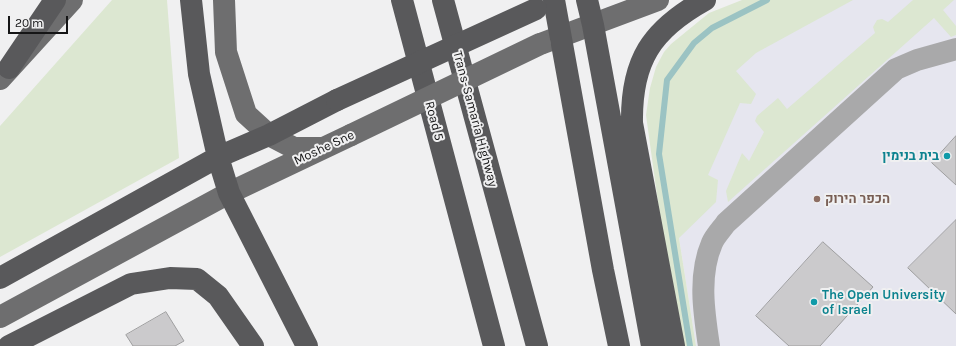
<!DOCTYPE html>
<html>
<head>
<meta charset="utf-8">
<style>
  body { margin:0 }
  #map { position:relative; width:956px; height:346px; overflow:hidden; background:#f0f0f1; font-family:Karla,sans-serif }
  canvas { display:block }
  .scale { position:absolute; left:8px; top:16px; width:60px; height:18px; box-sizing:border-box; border:2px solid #151516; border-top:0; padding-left:5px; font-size:12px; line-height:14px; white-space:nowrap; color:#151516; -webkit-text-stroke:3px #f0f0f1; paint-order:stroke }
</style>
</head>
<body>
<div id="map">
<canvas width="956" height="346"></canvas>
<div class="scale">20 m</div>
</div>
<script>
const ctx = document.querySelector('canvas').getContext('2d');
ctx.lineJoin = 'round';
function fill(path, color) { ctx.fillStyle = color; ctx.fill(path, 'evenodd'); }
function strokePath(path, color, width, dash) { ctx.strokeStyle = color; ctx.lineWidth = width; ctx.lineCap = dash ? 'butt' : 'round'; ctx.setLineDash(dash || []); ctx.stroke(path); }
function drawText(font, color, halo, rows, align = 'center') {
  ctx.font = font + ' Karla,Heebo,sans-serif'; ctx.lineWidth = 4; ctx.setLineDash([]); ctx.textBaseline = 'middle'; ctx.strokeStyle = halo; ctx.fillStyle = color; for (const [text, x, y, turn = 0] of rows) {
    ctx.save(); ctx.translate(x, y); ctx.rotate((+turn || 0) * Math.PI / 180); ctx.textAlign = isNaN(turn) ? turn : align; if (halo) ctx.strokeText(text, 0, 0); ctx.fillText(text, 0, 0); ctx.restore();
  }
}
fill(new Path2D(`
  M795,0H956V346H696L679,238L705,42Z`), '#e6e6ef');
fill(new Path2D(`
  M112,0H167L179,158L0,257V126Z
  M742,0H853L756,53L736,71L756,94L751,104L740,103L708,175L718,180L716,202L679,238L696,346H682L664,246L646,115L650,88L656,67L664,52L671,44L709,13Z
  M913,0H954L943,10L956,26V35L951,37L934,18L728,202L726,191L742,153L749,161L764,132L755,121L757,116L778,98L787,109L875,33L873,27L877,20L882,19L888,22Z`), '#dce7d1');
strokePath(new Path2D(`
  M690,346L659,154L667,80L694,43L712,28L767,0`), '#9bc3c3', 6);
const building = new Path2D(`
  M956,136V185L932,163Z
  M956,220V314L908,268Z
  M823,242L873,287L820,346H789L756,316Z
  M166,312L184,341L175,346H133L126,335Z`);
fill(building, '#cbcacc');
strokePath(building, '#9e9e9f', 1);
strokePath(new Path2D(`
  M709,346C704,313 698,275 712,243C715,236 722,229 726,223L896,69L917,60L956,49`), '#a9a9aa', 22);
strokePath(new Path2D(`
  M224,0L226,52L246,114L269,135L294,148H320
  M543,43L658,0
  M0,79L72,0
  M0,317L229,193L351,135`), '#6e6e6f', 22);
strokePath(new Path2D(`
  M191,0L199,74L218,157L229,193L307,346
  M402,0L494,346
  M443,0L537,346
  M554,0L603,270L619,346
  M587,0L593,25L652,346
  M9,68L55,0
  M0,278L218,157L269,135L337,100
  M9,346L131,284L170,278L197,279L218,296L253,346
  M674,346L632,123C631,61 651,30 705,0`), '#59595b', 22);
strokePath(new Path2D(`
  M351,135L540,44`), '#6e6e6f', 22);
strokePath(new Path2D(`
  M337,100L536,9`), '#59595b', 22);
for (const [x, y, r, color] of [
  [947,156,4,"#0f9aa8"],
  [817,199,4,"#8d6e63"],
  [814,302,4,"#0f9aa8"]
]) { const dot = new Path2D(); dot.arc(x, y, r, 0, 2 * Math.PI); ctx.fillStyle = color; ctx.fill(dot); strokePath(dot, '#f0f0f1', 1.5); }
drawText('13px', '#151516', '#f0f0f1', [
  ["Trans-Samaria Highway",475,119,75],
  ["Road 5",434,121,75],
  ["Moshe Sne",324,148,-25]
]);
drawText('bold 13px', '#0d838f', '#f0f0f1', [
  ["בית בנימין",939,156],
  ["The Open University",822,295,"left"],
  ["of Israel",822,310,"left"]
], 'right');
drawText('bold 13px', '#785e54', '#f0f0f1', [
  ["הכפר הירוק",825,199]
], 'left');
</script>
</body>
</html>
